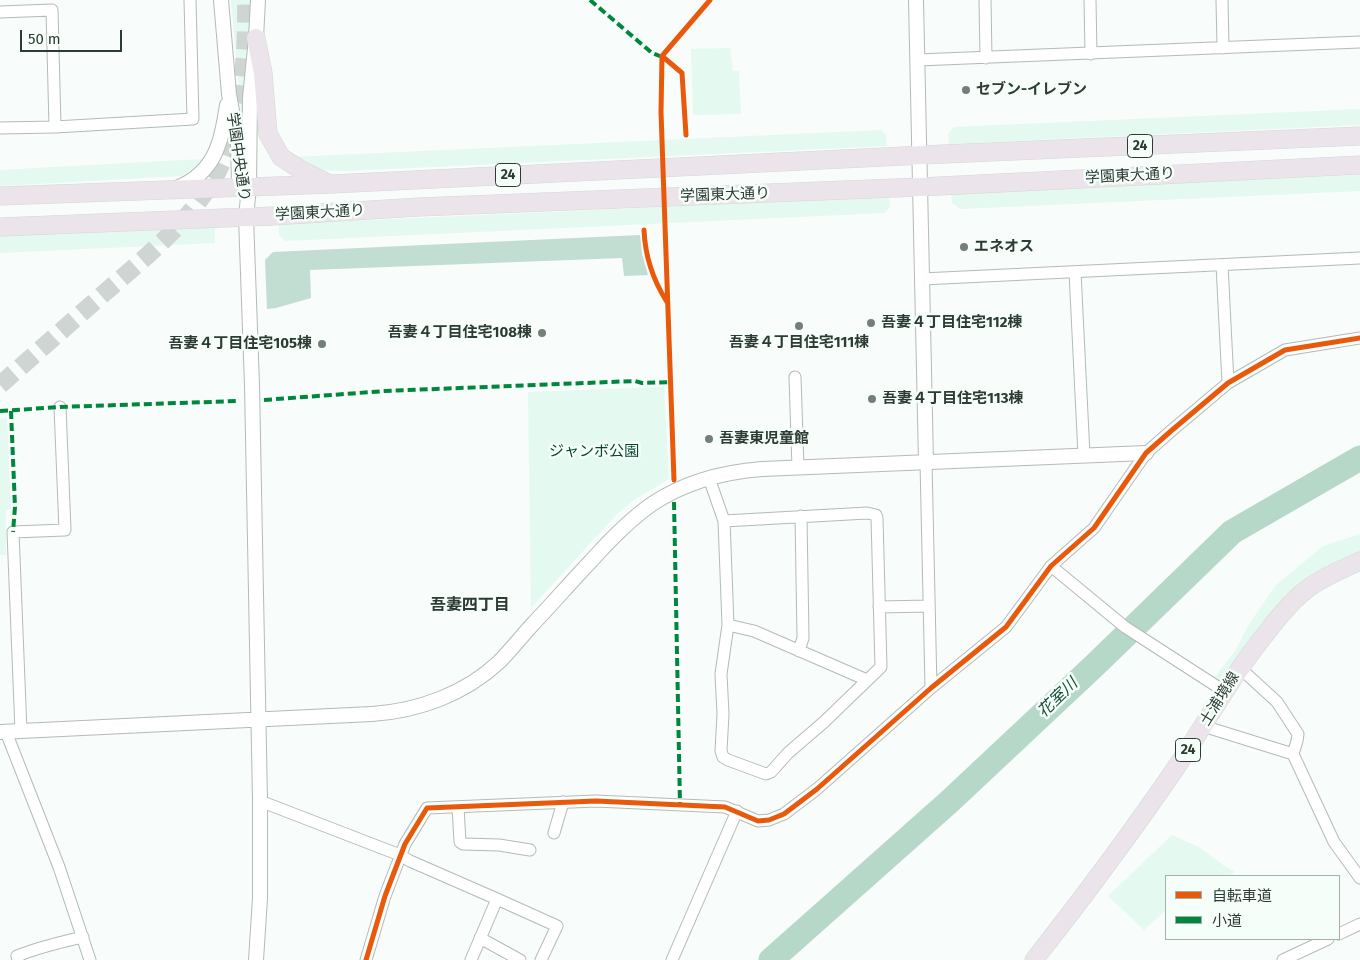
<!DOCTYPE html>
<html>
<head>
<meta charset="utf-8">
<style>
  body { margin:0 }
  #map { position:relative; width:1360px; height:960px; overflow:hidden; background:#f8fcfa; font-family:"Fira Sans","Noto Sans JP",sans-serif }
  canvas { display:block }
  .legend { position:absolute; left:1165px; top:875px; width:175px; height:65px; box-sizing:border-box; background:#f6fefa; border:1px solid #a6b0ab; margin:0; padding:6px 9px; list-style:none; font-size:15px; color:#2d3b35 }
  .legend li { display:flex; align-items:center; gap:10px; height:25px }
  .legend b { width:25px; border:1px solid #a6b0ab }
  .scale { position:absolute; left:20px; top:30px; width:102px; height:22px; box-sizing:border-box; border:2px solid #2d3b35; border-top:0; padding-left:6px; font-size:15px; line-height:18px; white-space:nowrap; color:#2d3b35; -webkit-text-stroke:4px #f6fefa; paint-order:stroke }
</style>
</head>
<body>
<div id="map">
<canvas width="1360" height="960"></canvas>
<ul class="legend">
<li><b style="height:6px;background:#e8590c"></b>自転車道</li>
<li><b style="height:6px;background:#00873e"></b>小道</li>
</ul>
<div class="scale">50 m</div>
</div>
<script>
const ctx = document.querySelector('canvas').getContext('2d');
ctx.lineJoin = 'round';
function fill(path, color) { ctx.fillStyle = color; ctx.fill(path, 'evenodd'); }
function strokePath(path, color, width, dash) { ctx.strokeStyle = color; ctx.lineWidth = width; ctx.lineCap = dash ? 'butt' : 'round'; ctx.setLineDash(dash || []); ctx.stroke(path); }
function drawText(font, color, halo, rows, align = 'center') {
  ctx.font = font + ' "Fira Sans","Noto Sans JP",sans-serif'; ctx.lineWidth = 5; ctx.setLineDash([]); ctx.textBaseline = 'middle'; ctx.strokeStyle = halo; ctx.fillStyle = color; for (const [text, x, y, turn = 0] of rows) {
    ctx.save(); ctx.translate(x, y); ctx.rotate((+turn || 0) * Math.PI / 180); ctx.textAlign = isNaN(turn) ? turn : align; if (halo) ctx.strokeText(text, 0, 0); ctx.fillText(text, 0, 0); ctx.restore();
  }
}
fill(new Path2D(`
  M231,0H251L244,117L241,116Z
  M730,48L733,71H739L741,114L693,115L691,49Z
  M1360,109V125L949,144L948,134L954,127Z
  M882,130L886,135L887,146L346,171C321,171 313,169 292,157Z
  M203,159L194,168L181,176L0,186V170Z
  M1360,175V191L961,209L952,203L951,193Z
  M889,197L890,207L884,213L285,241L279,235V224Z
  M215,226V243L0,253V236Z
  M664,387L669,479L634,500L617,514L531,608L528,392Z
  M7,418L11,509L6,510V555H0V419Z
  M1360,534V554L1330,565L1313,575L1286,595L1260,626L1220,681L1214,678L1235,651L1249,624L1276,585L1323,546Z
  M1172,835L1199,847L1223,865L1235,872L1228,876H1166V910L1144,930L1108,896Z`), '#e4f9f0');
fill(new Path2D(`
  M640,235L642,254L648,275L624,276L622,258L310,270L311,298L276,308L267,309L265,260L273,252Z`), '#c2ddd1');
strokePath(new Path2D(`
  M771,960L950,801L1095,665L1232,532L1360,458`), '#b6d8c9', 25);
strokePath(new Path2D(`
  M0,385C34,355 68,325 102,295C149,254 206,210 227,150C243,106 247,47 246,0`), '#cfd5d3', 18, [18, 9]);
const minor = new Path2D(`
  M985,0L986,58
  M1090,0L1091,54
  M1222,0L1223,48
  M0,12L52,10L55,127
  M918,60L1360,42
  M0,128L55,127L193,119L190,0
  M1222,265L1228,383
  M1075,272L1084,455
  M922,279L1360,258
  M795,377L798,468
  M926,462L931,688
  M709,478L724,521L728,625L721,674L723,714L721,751L723,757L728,760L766,774L771,772L788,753L824,722L881,667L877,518L876,515L867,513L724,521
  M1051,566L1125,627L1224,691
  M879,607L929,606
  M728,625L754,631L867,680
  M799,651L803,638L801,516
  M1240,668L1277,702L1298,734L1297,741L1293,754
  M1203,726L1293,754L1334,842L1360,878
  M21,731L13,532L65,530L60,407
  M6,732L59,867L90,960
  M260,801L400,855L410,861L497,899L471,960
  M458,807L460,842L463,844L499,845L530,850
  M554,833L563,802
  M497,899L557,926L541,960
  M1339,934L1360,924
  M480,938L520,960
  M18,960L17,956C39,947 61,942 83,937
  M366,960L385,896L405,844L427,808L596,801L725,807L758,821L769,820L784,814L817,789L931,688L1006,627L1051,566L1094,528L1146,453L1171,431L1228,383L1285,350L1360,338
  M672,960L737,811
  M1283,960L1328,939`);
const tertiary = new Path2D(`
  M221,0L229,94L238,144L239,182
  M916,0L926,462
  M177,188C216,172 221,142 227,105
  M0,732L372,714C418,711 465,694 499,662C511,650 521,637 532,625C552,604 571,582 591,561C609,541 629,520 652,504C685,482 723,472 762,469L1146,453
  M256,960L260,898V801L252,385L246,217L249,187L250,98L256,38L258,0`);
const primary = new Path2D(`
  M256,38L263,73L268,134L281,157L301,170L326,182
  M0,196L332,184L944,154L1360,136
  M0,227L273,216L419,207L920,187L1360,165
  M1034,960C1082,899 1129,836 1173,772C1205,725 1232,675 1268,631C1280,615 1293,599 1310,587C1325,576 1343,569 1360,561`);
strokePath(minor, '#b3bbb7', 13);
strokePath(tertiary, '#b3bbb7', 16);
strokePath(primary, '#d3d7d5', 19);
strokePath(minor, '#fefffe', 11);
strokePath(tertiary, '#fefffe', 14);
strokePath(primary, '#ebe5eb', 18);
strokePath(new Path2D(`
  M590,0L652,53L665,58
  M264,400L385,391L635,381L642,383L672,382
  M0,411L60,407L238,401
  M11,411L15,507L13,532
  M674,502L680,805`), '#00873e', 4, [8, 4]);
strokePath(new Path2D(`
  M662,56L682,73L686,135
  M644,230C645,255 653,280 667,302
  M674,480L661,112L662,56L710,0
  M366,960L385,896L405,844L427,808L596,801L725,807L758,821L769,820L784,814L817,789L931,688L1006,627L1051,566L1094,528L1146,453L1171,431L1228,383L1285,350L1360,338`), '#e8590c', 5);
for (const [x, y, r, color] of [
  [966,90,5,"#747f7a"],
  [964,247,5,"#747f7a"],
  [871,323,5,"#747f7a"],
  [799,326,5,"#747f7a"],
  [542,333,5,"#747f7a"],
  [322,344,5,"#747f7a"],
  [872,399,5,"#747f7a"],
  [709,439,5,"#747f7a"]
]) { const dot = new Path2D(); dot.arc(x, y, r, 0, 2 * Math.PI); ctx.fillStyle = color; ctx.fill(dot); strokePath(dot, '#f6fefa', 2); }
for (const [x, y, w] of [
  [1140,146,25],
  [508,175,25],
  [1188,750,25]
]) { const box = new Path2D(); box.roundRect(x - w / 2, y - 11.5, w, 23, 4); ctx.fillStyle = '#f6fefa'; ctx.fill(box); strokePath(box, '#2d3b35', 1); }
drawText('bold 14px', '#2d3b35', null, [
  ["24",1140,146],
  ["24",508,175],
  ["24",1188,750]
]);
drawText('bold 15px', '#2d3b35', '#f6fefa', [
  ["セブン-イレブン",976,90],
  ["エネオス",974,247],
  ["吾妻４丁目住宅112棟",881,323],
  ["吾妻４丁目住宅108棟",532,333,"right"],
  ["吾妻４丁目住宅111棟",799,343,"center"],
  ["吾妻４丁目住宅105棟",312,344,"right"],
  ["吾妻４丁目住宅113棟",882,399],
  ["吾妻東児童館",719,439]
], 'left');
drawText('15px', '#2d3b35', '#f6fefa', [
  ["学園中央通り",238,157,82],
  ["学園東大通り",1130,176,-3],
  ["学園東大通り",725,195,-2],
  ["学園東大通り",320,213,-3],
  ["土浦境線",1220,699,-58]
]);
drawText('15px', '#074532', '#f6fefa', [
  ["ジャンボ公園",594,452]
]);
drawText('bold 16px', '#2d3b35', '#f6fefa', [
  ["吾妻四丁目",470,606]
]);
drawText('italic 16px', '#104b37', '#f6fefa', [
  ["花室川",1058,698,-44]
]);
</script>
</body>
</html>
